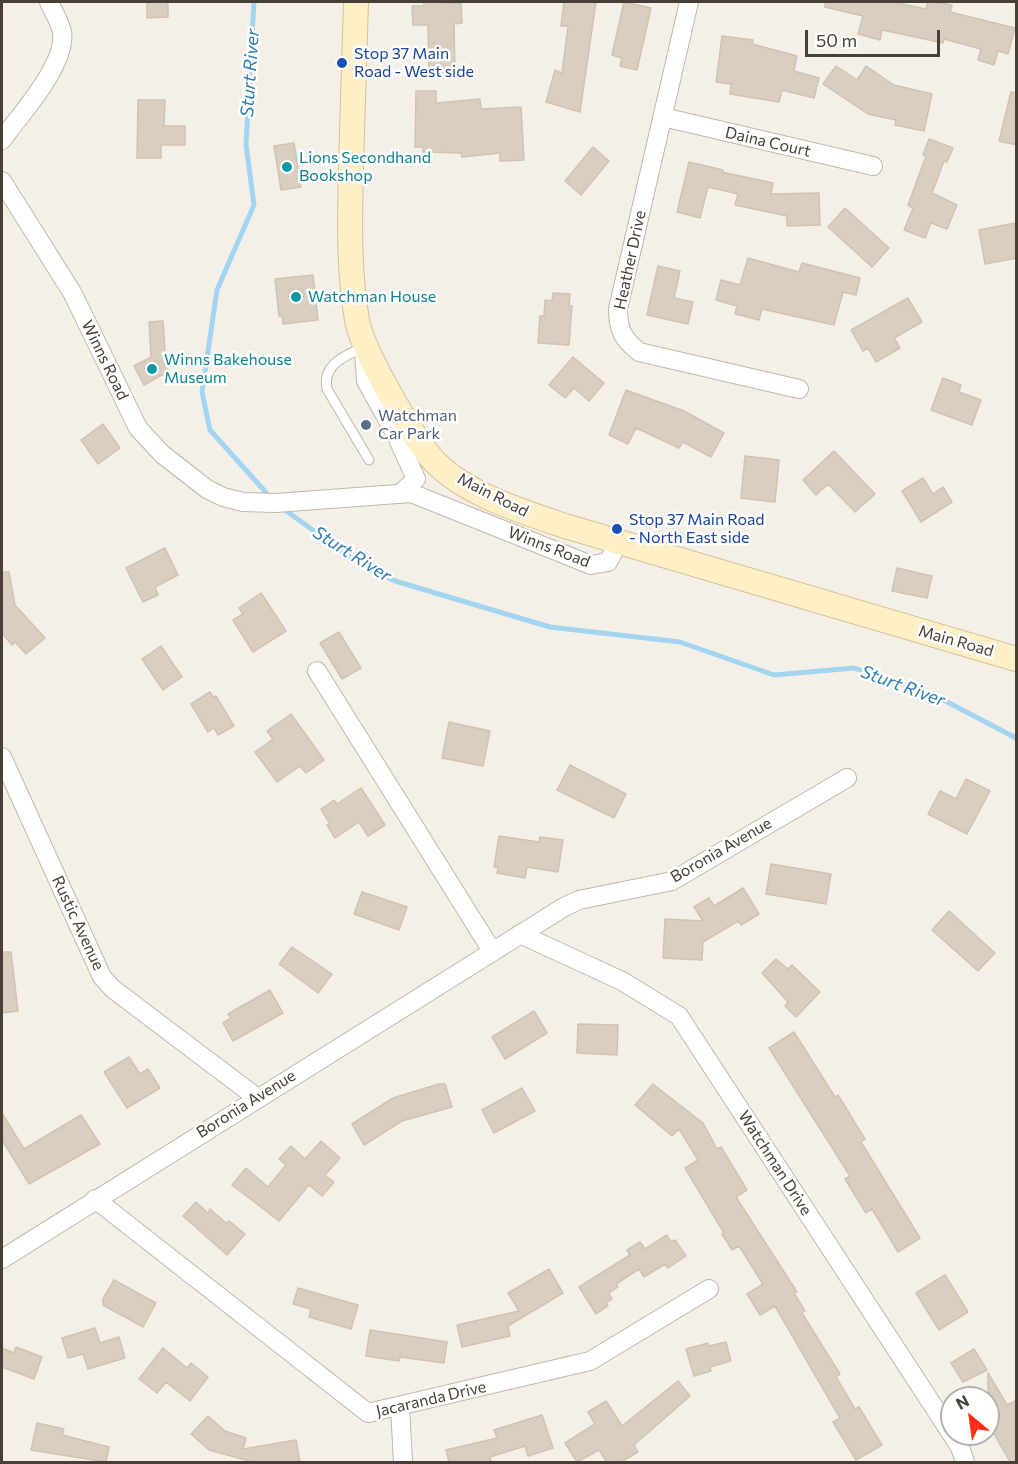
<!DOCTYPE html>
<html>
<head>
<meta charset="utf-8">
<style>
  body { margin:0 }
  #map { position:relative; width:1018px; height:1464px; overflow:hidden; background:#f4f0e8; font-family:Commissioner,sans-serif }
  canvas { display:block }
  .frame { position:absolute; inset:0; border:3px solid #484036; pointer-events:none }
  .north { position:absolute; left:940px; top:1386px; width:60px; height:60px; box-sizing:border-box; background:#fff; border:2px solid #b6b3af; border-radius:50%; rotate:331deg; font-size:16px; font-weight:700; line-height:24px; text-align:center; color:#484036 }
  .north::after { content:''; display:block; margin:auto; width:21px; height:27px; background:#fd2e16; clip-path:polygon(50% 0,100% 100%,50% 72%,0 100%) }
  .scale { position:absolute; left:805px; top:30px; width:135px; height:27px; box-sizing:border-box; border:3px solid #484036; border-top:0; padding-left:8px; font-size:18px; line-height:21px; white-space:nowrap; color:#484036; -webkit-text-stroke:4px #fff; paint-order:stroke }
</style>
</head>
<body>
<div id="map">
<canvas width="1018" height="1464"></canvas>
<div class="frame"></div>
<div class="north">N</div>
<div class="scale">50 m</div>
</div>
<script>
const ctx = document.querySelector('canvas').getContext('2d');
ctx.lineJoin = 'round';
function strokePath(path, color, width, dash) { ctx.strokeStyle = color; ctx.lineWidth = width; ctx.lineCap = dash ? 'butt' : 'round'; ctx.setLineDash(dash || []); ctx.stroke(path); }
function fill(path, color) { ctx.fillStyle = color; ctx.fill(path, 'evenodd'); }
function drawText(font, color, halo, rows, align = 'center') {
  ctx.font = font + ' Commissioner,sans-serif'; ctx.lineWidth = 5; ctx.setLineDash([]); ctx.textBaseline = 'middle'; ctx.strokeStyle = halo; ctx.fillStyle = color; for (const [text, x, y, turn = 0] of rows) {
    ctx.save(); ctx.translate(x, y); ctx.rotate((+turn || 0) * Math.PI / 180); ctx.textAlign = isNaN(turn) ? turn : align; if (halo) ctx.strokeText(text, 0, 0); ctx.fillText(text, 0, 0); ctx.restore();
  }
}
strokePath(new Path2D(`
  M254,2L246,144L254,205L217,290L202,392L210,430L270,497
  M281,507L354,560L395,581L550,627L680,642L774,675L854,668L932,694L1016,738`), '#a3d5f1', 5);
const building = new Path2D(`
  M147,2H168V17L147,18Z
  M424,2L461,3L462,23L454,24L455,73L429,74L428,25H413L412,6H424Z
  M564,2H596L580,112L546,102L555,70L562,73L568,26H561Z
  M624,2L651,8L637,70L620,66L622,58L612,55Z
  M825,2H893L926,9L928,2H935L952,5L950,12L1015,28L1008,54L998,51L994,65L978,60L981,49L944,39L943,43L882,30L880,40L858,34L863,16L825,7Z
  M722,36L753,40L752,44L797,56L794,71L819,78L814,98L782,90L779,102L730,94L731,84L716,82Z
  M836,66L857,80L866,66L894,85L932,94L924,131L895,125L896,120L868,114L823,84Z
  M416,91H436V103L480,99L481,109L521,107L524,160L500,161V153L462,157L461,153L423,152V147H415Z
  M1011,92L1017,93V145L999,141Z
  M138,100H165L164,126H185V145H161V158H137Z
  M929,139L953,148L947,162L944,161L932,193L957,205L947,229L931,223L925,238L904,230L913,208L908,205L926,156L923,155Z
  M294,143L301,187L281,190L274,146Z
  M593,147L609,161L581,195L565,181Z
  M689,162L723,170L722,172L773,183L771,194L819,193L820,225L787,226V216L735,205L738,194L708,187L700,218L677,212Z
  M845,208L889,248L872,267L828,227Z
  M1015,223L1017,258L985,264L979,230Z
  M748,258L799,272L802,263L860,278L856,295L843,292L834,325L762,309L759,320L735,314L737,306L716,300L721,280L740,285Z
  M658,266L680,271L674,298L693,302L688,324L647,315Z
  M313,275L318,320L283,324L282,316H279L275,279Z
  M553,293L570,294L569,306H572L569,345L538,343L540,316H544L545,300L552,301Z
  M908,298L922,322L894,338L900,348L876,362L868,348L863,351L851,330Z
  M163,321L166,365L169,371L144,385L134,366L151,357L149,322Z
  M573,357L604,383L589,401L574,388L565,398L549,385Z
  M943,378L961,385L959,392L981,400L972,425L931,410Z
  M626,390L684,411L724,433L711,457L683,442L679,448L636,428L628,444L609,435Z
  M103,424L120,448L98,464L81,440Z
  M834,451L875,494L855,512L828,484L816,495L803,480Z
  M745,456L779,460L775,502L741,498Z
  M923,478L933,494L943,487L952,502L921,522L902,491Z
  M165,548L178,575L155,587L158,595L143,602L126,568Z
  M897,568L932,576L927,598L892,591Z
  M2,572H9L15,605L45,638L26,654L15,642L12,645L2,633Z
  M261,593L286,631L253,652L233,620L243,614L239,608Z
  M339,632L361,668L342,679L320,643Z
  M161,646L182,677L163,690L142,659Z
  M210,692L213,697L216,696L234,726L218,735L214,728L208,732L191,704Z
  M291,714L324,760L306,773L300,766L277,782L255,752L273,739L267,731Z
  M449,722L490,731L483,766L442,758Z
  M570,765L626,794L614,818L557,790Z
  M966,779L990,791L967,834L928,814L940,791L956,799Z
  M361,788L385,825L368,836L359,822L335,838L327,825L330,824L321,809L334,800L337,804Z
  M499,836L539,842L540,837L563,840L558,872L527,867L525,878L497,873L498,867H494Z
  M771,864L831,874L826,904L766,894Z
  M743,888L759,914L741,925L738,921L703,942L702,960L663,958L665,919L703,921L694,907L709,898L714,906Z
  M362,892L407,907L399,930L354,914Z
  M949,911L995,953L978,971L932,930Z
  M292,947L332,974L318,993L279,964Z
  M2,952H11L18,1011L2,1013Z
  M776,959L788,969L792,965L820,992L796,1017L785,1006L788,1002L762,973Z
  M270,990L283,1013L233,1041L223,1023L231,1018L228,1014Z
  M534,1011L547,1033L505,1059L492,1037Z
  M578,1024L618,1025L617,1055L577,1053Z
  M794,1032L835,1097L838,1095L865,1139L861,1142L920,1238L898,1252L872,1209L866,1213L845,1179L850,1176L769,1048Z
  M129,1057L140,1074L148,1069L160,1088L127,1108L104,1072Z
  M439,1084H445L452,1107L402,1121L364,1145L352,1124L393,1098Z
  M653,1084L703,1123L717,1149L721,1147L747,1190L736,1197L797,1292L794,1293L805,1311L802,1313L840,1374L836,1377L855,1409L859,1407L882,1445L856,1460L833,1422L840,1418L775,1306L760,1315L747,1294L763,1284L739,1246L732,1250L722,1234L724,1233L685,1168L698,1160L679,1129L672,1136L635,1105Z
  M522,1088L535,1111L494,1133L482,1110Z
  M2,1113L24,1149L81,1115L100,1144L29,1184L2,1140Z
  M321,1141L340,1158L325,1175L334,1182L322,1196L309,1185L279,1221L232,1185L246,1168L268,1187L286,1165L279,1159L291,1146L305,1159Z
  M196,1202L208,1213L210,1209L226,1223L229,1221L245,1234L227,1255L183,1216Z
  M667,1235L671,1242L675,1240L686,1256L668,1268L665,1264L644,1277L639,1269L616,1284L618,1287L609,1293L612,1299L606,1303L608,1306L596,1314L579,1287L630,1255L627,1250L640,1242L645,1249Z
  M549,1269L563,1293L508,1326L510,1336L462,1347L457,1325L519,1311L508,1293Z
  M945,1275L968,1312L939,1330L916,1293Z
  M114,1280L156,1303L143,1327L103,1305V1299Z
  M298,1288L358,1305L351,1329L309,1317L311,1309L293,1304Z
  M95,1328L100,1343L119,1337L125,1358L88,1369L83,1354L68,1358L62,1338Z
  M370,1330L447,1342L444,1363L400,1357L399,1361L366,1356Z
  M726,1342L731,1361L710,1367L711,1371L694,1376L686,1349L708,1343L709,1346Z
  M16,1347L42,1357L34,1379L2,1367V1348L14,1353Z
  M163,1348L187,1368L191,1363L208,1377L190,1401L166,1382L157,1393L139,1379Z
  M974,1349L987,1370L963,1382L951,1363Z
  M988,1373L1007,1405L1017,1400V1462H1010L988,1423V1417L993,1415L988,1405Z
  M678,1381L690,1396L634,1445L638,1452L621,1462H607L599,1450L577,1462L565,1443L595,1424L588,1412L606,1401L622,1426Z
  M542,1415L553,1448L528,1456L525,1446L490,1457L491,1462H449L446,1450L497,1438L494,1430Z
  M208,1416L225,1431L246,1438L243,1449L296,1440L300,1462H253L209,1450L191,1434Z
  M37,1423L64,1429L62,1435L109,1447L106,1462L31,1450Z`);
fill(building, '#d9cec0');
strokePath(building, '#d1c3b0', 1.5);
const lane = new Path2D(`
  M364,347C345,356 322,364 327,389L369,460`);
const street = new Path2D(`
  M689,2L618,309C618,330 623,339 639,352L799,389
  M663,117L873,166
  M2,140C20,115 67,64 62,32C60,22 53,11 49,2
  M2,181L73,294L138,428L162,454L207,489L223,497L243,502L276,503L411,493L591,565L608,562L618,544
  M364,351L366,381L397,437L416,479L401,493
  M317,671L492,951
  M2,757L102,977L113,989L256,1097
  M520,934L622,981L679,1016L960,1447L965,1462
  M95,1199L368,1413L590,1361L709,1289
  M2,1259L564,907L579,900L672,881L847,778
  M400,1407L403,1462`);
const secondary = new Path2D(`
  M356,2C354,56 353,111 351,165C350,216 348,269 357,320C362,350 413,439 435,462C466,494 523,512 565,526L1016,659`);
strokePath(lane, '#c0b7aa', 11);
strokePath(street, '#c0b7aa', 20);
strokePath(secondary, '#d5c297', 26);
strokePath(lane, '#fff', 9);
strokePath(street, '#fff', 18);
strokePath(secondary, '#ffefc7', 24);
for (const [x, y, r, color] of [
  [342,63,6,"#1a4fb4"],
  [287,167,6,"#0f9aa8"],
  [296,297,6,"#0f9aa8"],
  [152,369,6,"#0f9aa8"],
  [366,425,6,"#5c6f8a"],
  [617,529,6,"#1a4fb4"]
]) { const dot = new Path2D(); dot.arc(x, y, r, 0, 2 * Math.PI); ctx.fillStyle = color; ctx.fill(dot); strokePath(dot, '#fff', 2); }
drawText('16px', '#164399', '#fff', [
  ["Stop 37 Main",354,54],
  ["Road - West side",354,72],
  ["Stop 37 Main Road",629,520],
  ["- North East side",629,538]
], 'left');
drawText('16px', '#484036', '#fff', [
  ["Daina Court",768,142,13],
  ["Heather Drive",630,260,-78],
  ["Winns Road",105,360,64],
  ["Main Road",493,495,27],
  ["Winns Road",549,547,21],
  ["Main Road",956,641,16],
  ["Boronia Avenue",721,850,-30],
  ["Rustic Avenue",78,923,65],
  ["Boronia Avenue",246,1104,-32],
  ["Watchman Drive",775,1163,57],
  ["Jacaranda Drive",431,1399,-13]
]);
drawText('16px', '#0d838f', '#fff', [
  ["Lions Secondhand",299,158],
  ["Bookshop",299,176],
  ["Watchman House",308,297],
  ["Winns Bakehouse",164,360],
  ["Museum",164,378]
], 'left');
drawText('16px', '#4e5e75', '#fff', [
  ["Watchman",378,416],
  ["Car Park",378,434]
], 'left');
drawText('italic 18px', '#2c7dae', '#fff', [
  ["Sturt River",250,73,-86],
  ["Sturt River",352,554,32],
  ["Sturt River",903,686,20]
]);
</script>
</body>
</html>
